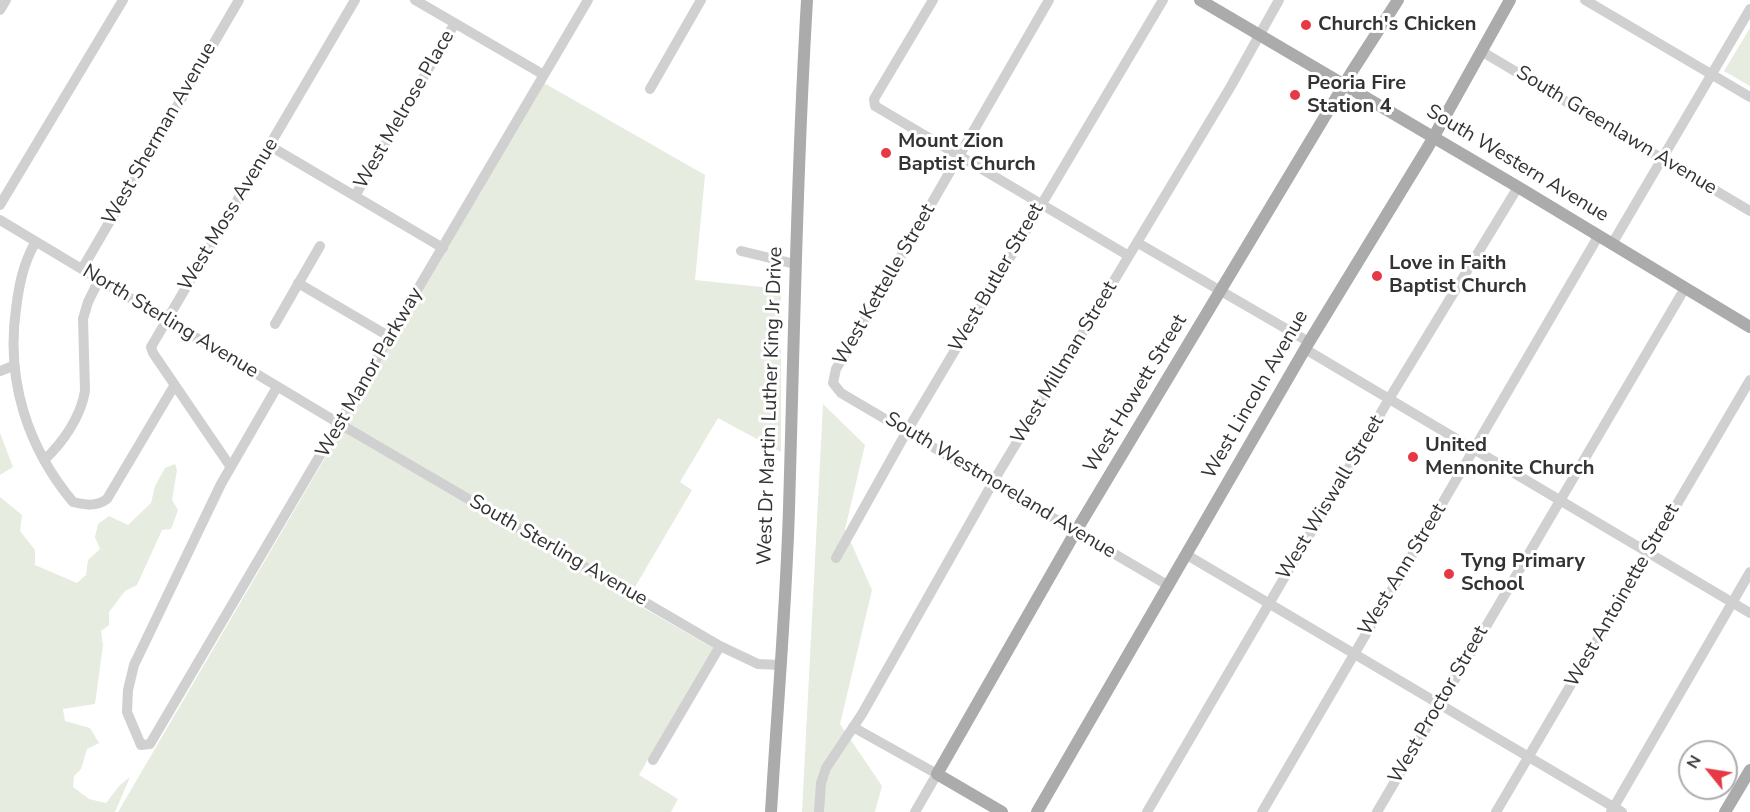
<!DOCTYPE html>
<html>
<head>
<meta charset="utf-8">
<style>
  body { margin:0 }
  #map { position:relative; width:1750px; height:812px; overflow:hidden; background:#fff; font-family:"Nunito Sans",sans-serif }
  canvas { display:block }
  .north { position:absolute; left:1678px; top:740px; width:60px; height:60px; box-sizing:border-box; background:#fff; border:2px solid #adadad; border-radius:50%; rotate:300deg; font-size:16px; font-weight:700; line-height:24px; text-align:center; color:#333 }
  .north::after { content:''; display:block; margin:auto; width:21px; height:27px; background:#e63946; clip-path:polygon(50% 0,100% 100%,50% 72%,0 100%) }
</style>
</head>
<body>
<div id="map">
<canvas width="1750" height="812"></canvas>
<div class="north">N</div>
</div>
<script>
const ctx = document.querySelector('canvas').getContext('2d');
ctx.lineJoin = 'round';
function fill(path, color) { ctx.fillStyle = color; ctx.fill(path, 'evenodd'); }
function strokePath(path, color, width, dash) { ctx.strokeStyle = color; ctx.lineWidth = width; ctx.lineCap = dash ? 'butt' : 'round'; ctx.setLineDash(dash || []); ctx.stroke(path); }
function drawText(font, color, halo, rows, align = 'center') {
  ctx.font = font + ' "Nunito Sans",sans-serif'; ctx.lineWidth = 6; ctx.setLineDash([]); ctx.textBaseline = 'middle'; ctx.strokeStyle = halo; ctx.fillStyle = color; for (const [text, x, y, turn = 0] of rows) {
    ctx.save(); ctx.translate(x, y); ctx.rotate((+turn || 0) * Math.PI / 180); ctx.textAlign = isNaN(turn) ? turn : align; if (halo) ctx.strokeText(text, 0, 0); ctx.fillText(text, 0, 0); ctx.restore();
  }
}
fill(new Path2D(`
  M1750,28V86L1724,71Z
  M544,83L705,175L695,280L781,289V452L718,418L680,482L692,490L628,599L713,648L639,775L678,799L671,812H118Z
  M823,404L865,445L845,529L872,590L840,724L882,786L875,812H802Z
  M0,433L13,467L0,475Z
  M175,464L177,470L172,500L178,510L171,529L162,530L137,585L125,591L109,612V625L101,631L103,645L95,704L63,709L65,721L90,728L99,743L87,749L81,769L74,776L73,787L89,799L106,803L120,785L130,777L115,812H0V497L22,515L20,531L35,550V565L77,583L86,575L88,560L100,549L95,537L98,524L109,516L128,525L151,503L155,486L165,468Z`), '#e6ecdf');
strokePath(new Path2D(`
  M415,0L544,75
  M933,0L874,99L875,106L1129,256
  M1049,0L836,369L833,383L841,393L1169,586
  M1585,0L1750,97
  M0,10L6,0
  M1481,51L1750,211
  M650,89L701,0
  M270,146L443,248
  M355,196L455,23
  M0,205L123,0
  M0,220L340,424L720,646L758,664L781,665
  M35,243C23,264 19,285 16,309C6,380 27,447 73,502C85,505 96,507 107,499L174,386
  M1138,243L1309,342
  M1612,244L1750,9
  M741,251L795,264
  M82,269L239,0
  M298,283L390,337
  M275,324L320,246
  M1305,349L1750,613
  M0,371L13,366
  M277,387L221,484L134,665L128,690L127,712L141,745L150,744L588,0
  M44,460C63,443 81,416 85,391L83,319L88,302L99,280
  M230,466L153,353L151,347L355,0
  M1187,555L1622,812
  M836,558L907,431L1163,0
  M853,727L937,774L915,812
  M653,760L720,646
  M819,812L821,783L826,768L862,714L996,477L1231,86L1279,0
  M1147,812L1389,399L1518,187
  M1262,812L1599,235
  M1377,812L1685,288
  M1496,812L1750,380
  M1611,812L1750,572`), '#d0d0d0', 10);
strokePath(new Path2D(`
  M1200,0L1518,187L1750,327
  M771,812C777,711 786,610 789,508C794,339 797,169 807,0
  M1002,812L937,774L1076,531L1351,73L1398,0
  M1037,812L1309,342L1428,147L1510,0
  M1725,812L1750,770`), '#ababab', 12);
for (const [x, y, r, color] of [
  [1306,25,6,"#e63946"],
  [1295,95,6,"#e63946"],
  [886,153,6,"#e63946"],
  [1377,276,6,"#e63946"],
  [1413,457,6,"#e63946"],
  [1449,574,6,"#e63946"]
]) { const dot = new Path2D(); dot.arc(x, y, r, 0, 2 * Math.PI); ctx.fillStyle = color; ctx.fill(dot); strokePath(dot, '#fff', 2); }
drawText('bold 20px', '#333', '#fff', [
  ["Church's Chicken",1318,25],
  ["Peoria Fire",1307,84],
  ["Station 4",1307,107],
  ["Mount Zion",898,142],
  ["Baptist Church",898,165],
  ["Love in Faith",1389,264],
  ["Baptist Church",1389,287],
  ["United",1425,446],
  ["Mennonite Church",1425,469],
  ["Tyng Primary",1461,562],
  ["School",1461,585]
], 'left');
drawText('20px', '#333', '#fff', [
  ["West Melrose Place",405,110,-60],
  ["South Greenlawn Avenue",1616,131,31],
  ["West Sherman Avenue",160,134,-60],
  ["South Western Avenue",1517,164,31],
  ["West Moss Avenue",229,215,-59],
  ["West Butler Street",997,278,-60],
  ["West Kettelle Street",885,285,-60],
  ["North Sterling Avenue",170,322,31],
  ["West Millman Street",1065,363,-59],
  ["West Manor Parkway",370,373,-60],
  ["West Howett Street",1136,394,-59],
  ["West Lincoln Avenue",1256,395,-60],
  ["West Dr Martin Luther King Jr Drive",771,406,-88],
  ["South Westmoreland Avenue",1000,486,31],
  ["West Wiswall Street",1331,498,-59],
  ["South Sterling Avenue",558,551,30],
  ["West Ann Street",1403,570,-59],
  ["West Antoinette Street",1623,596,-60],
  ["West Proctor Street",1439,705,-60]
]);
</script>
</body>
</html>
